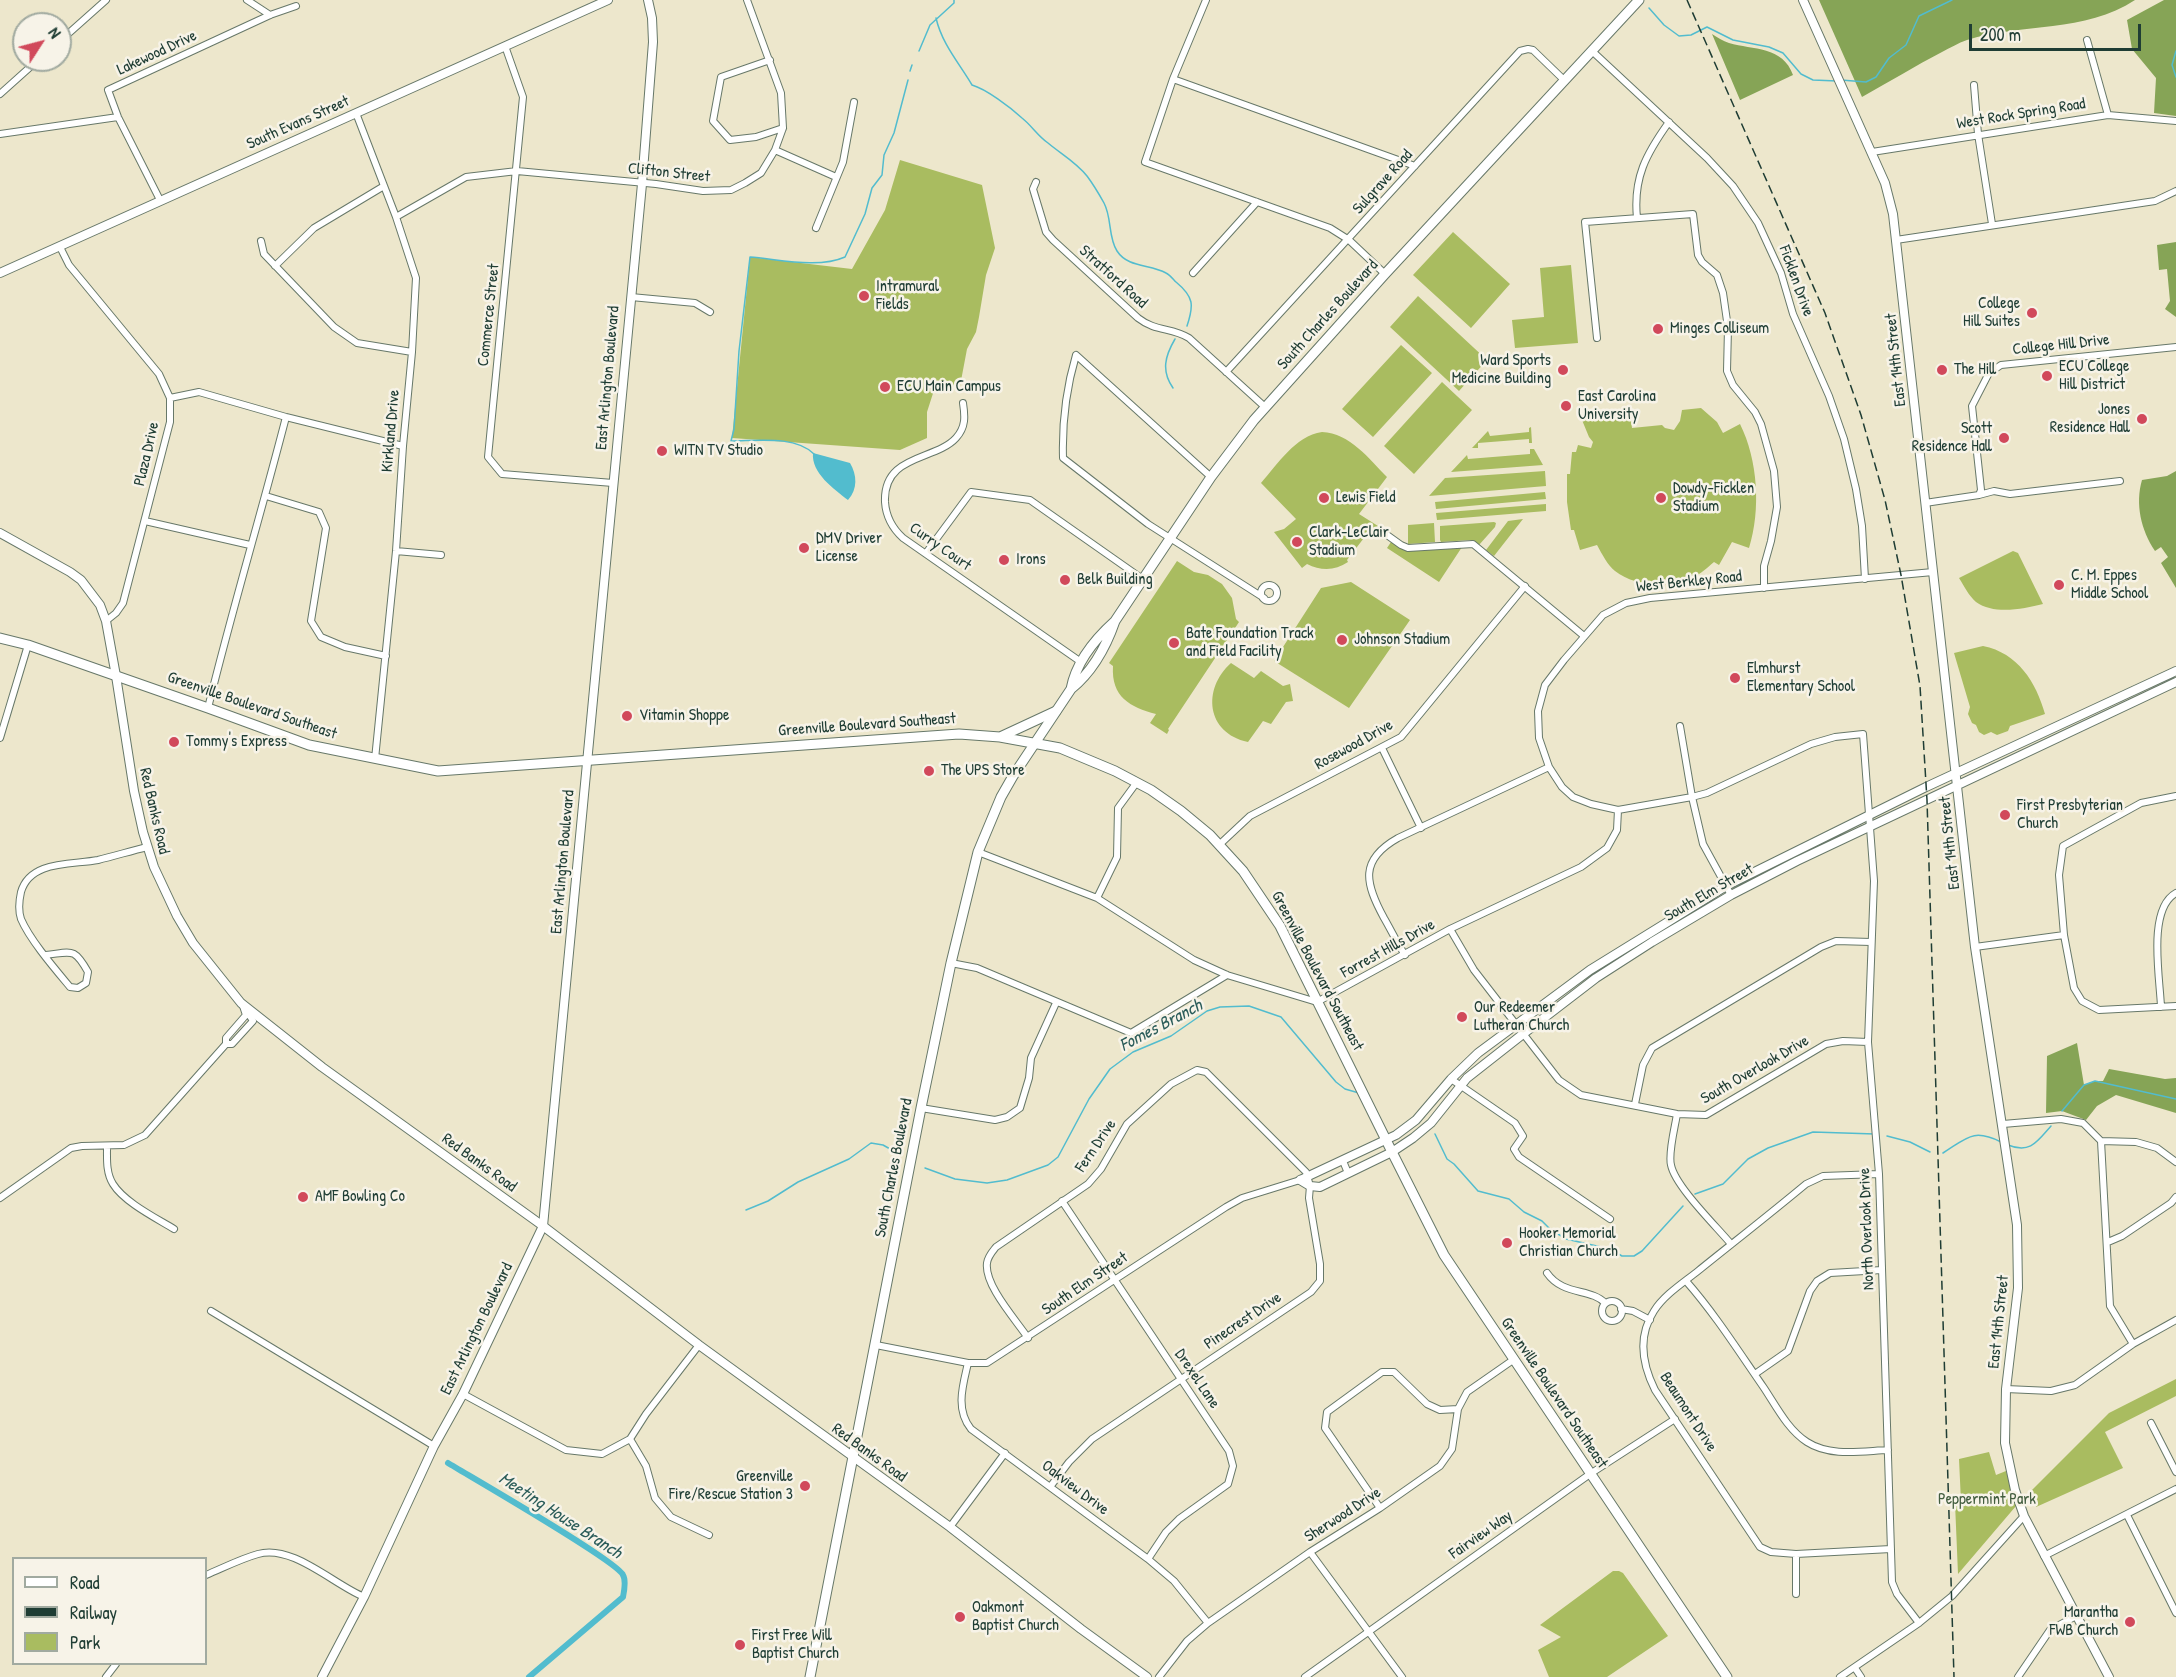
<!DOCTYPE html>
<html>
<head>
<meta charset="utf-8">
<style>
  body { margin:0 }
  #map { position:relative; width:2176px; height:1677px; overflow:hidden; background:#ede7cc; font-family:"Patrick Hand",sans-serif }
  canvas { display:block }
  .legend { position:absolute; left:12px; top:1557px; width:195px; height:108px; box-sizing:border-box; background:#f7f3e8; border:2px solid #a1aaa0; margin:0; padding:8px 10px; list-style:none; font-size:18px; color:#1f3d34 }
  .legend li { display:flex; align-items:center; gap:12px; height:30px }
  .legend b { width:30px; border:2px solid #a1aaa0 }
  .north { position:absolute; left:12px; top:12px; width:60px; height:60px; box-sizing:border-box; background:#f7f3e8; border:2px solid #a1aaa0; border-radius:50%; rotate:54deg; font-size:16px; font-weight:700; line-height:24px; text-align:center; color:#1f3d34 }
  .north::after { content:''; display:block; margin:auto; width:21px; height:27px; background:#d1495b; clip-path:polygon(50% 0,100% 100%,50% 72%,0 100%) }
  .scale { position:absolute; left:1969px; top:24px; width:172px; height:27px; box-sizing:border-box; border:3px solid #1f3d34; border-top:0; padding-left:8px; font-size:18px; line-height:21px; white-space:nowrap; color:#1f3d34; -webkit-text-stroke:4px #f7f3e8; paint-order:stroke }
</style>
</head>
<body>
<div id="map">
<canvas width="2176" height="1677"></canvas>
<ul class="legend">
<li><b style="height:8px;background:#fff"></b>Road</li>
<li><b style="height:8px;background:#1f3d34"></b>Railway</li>
<li><b style="height:16px;background:#a9bc60"></b>Park</li>
</ul>
<div class="north">N</div>
<div class="scale">200 m</div>
</div>
<script>
const ctx = document.querySelector('canvas').getContext('2d');
ctx.lineJoin = 'round';
function fill(path, color) { ctx.fillStyle = color; ctx.fill(path, 'evenodd'); }
function strokePath(path, color, width, dash) { ctx.strokeStyle = color; ctx.lineWidth = width; ctx.lineCap = dash ? 'butt' : 'round'; ctx.setLineDash(dash || []); ctx.stroke(path); }
function drawText(font, color, halo, rows, align = 'center') {
  ctx.font = font + ' "Patrick Hand",sans-serif'; ctx.lineWidth = 5; ctx.setLineDash([]); ctx.textBaseline = 'middle'; ctx.strokeStyle = halo; ctx.fillStyle = color; for (const [text, x, y, turn = 0] of rows) {
    ctx.save(); ctx.translate(x, y); ctx.rotate((+turn || 0) * Math.PI / 180); ctx.textAlign = isNaN(turn) ? turn : align; if (halo) ctx.strokeText(text, 0, 0); ctx.fillText(text, 0, 0); ctx.restore();
  }
}
fill(new Path2D(`
  M900,160L982,185L995,248L986,275L979,317L976,332L967,349L960,386L936,384L927,412V438L900,450L732,438L750,257L852,269L885,210Z
  M1453,232L1510,284L1471,328L1413,275Z
  M1571,265L1578,343L1515,348L1512,320L1544,317L1540,268Z
  M1418,296L1487,360L1459,391L1390,327Z
  M1401,345L1432,373L1373,437L1342,409Z
  M1442,382L1472,410L1414,474L1384,446Z
  M1701,408L1717,422L1723,433L1740,424C1758,460 1761,510 1749,548L1732,542L1719,565L1714,562C1706,569 1698,576 1687,580C1666,588 1634,586 1615,571C1608,566 1602,554 1597,545L1580,550L1574,530H1571L1567,502V474H1570L1572,452H1576L1578,445L1591,448L1593,442L1589,437L1582,420L1632,413L1633,418L1626,419L1631,420L1632,428L1662,425L1665,428L1674,430L1680,421L1682,410Z
  M1531,427L1532,443H1529V439L1478,443V448H1472L1488,431L1490,436L1529,432V428Z
  M1322,432C1350,433 1369,459 1387,477L1359,514L1378,526L1371,537L1367,534L1347,560L1348,562C1335,571 1321,571 1307,564L1302,568L1274,532L1284,529L1296,519L1261,483C1278,464 1295,436 1322,432Z
  M1530,449H1534L1543,465L1451,472L1467,455L1468,459L1530,454Z
  M1545,471L1546,486L1429,496L1445,478Z
  M1545,492L1546,499L1436,509L1435,502Z
  M1546,504V511L1437,520L1436,513Z
  M1523,519L1494,556L1486,550L1508,521Z
  M1494,522L1496,523L1495,527L1479,545L1470,540L1441,542L1440,540V526Z
  M1434,523L1435,542L1408,544V525Z
  M1391,542L1408,551L1462,547L1439,582L1387,548Z
  M2013,551L2018,553L2043,604C2023,609 1994,615 1976,602C1969,596 1964,586 1959,578Z
  M1177,561L1194,572L1208,575L1222,584L1232,598L1236,619L1239,622L1168,729L1169,730L1167,734L1150,723L1156,714C1130,707 1111,697 1113,666L1109,663Z
  M1351,582L1410,620L1349,708L1274,661L1321,588Z
  M1983,646C2018,653 2036,682 2045,714L2010,726L2008,731L1997,735L1991,732L1984,735L1979,732L1976,725L1972,723L1968,714L1970,707L1954,653Z
  M1231,663L1254,678L1261,671L1283,686L1290,684L1293,701L1286,702L1271,724L1263,721L1248,742C1206,733 1202,689 1231,663Z
  M2176,1379V1396L2105,1432L2123,1468L2036,1507L2031,1491L2109,1413Z
  M1989,1452L1996,1475L2006,1471L2016,1506L1958,1574L1955,1503L1961,1502L1959,1459Z
  M1613,1571H1619L1623,1573L1668,1636L1607,1677H1549L1538,1650L1561,1637L1540,1625Z`), '#a9bc60');
fill(new Path2D(`
  M1819,0H2135C2085,33 2022,23 1967,40C1958,43 1950,48 1942,52C1915,66 1889,82 1862,97Z
  M2164,0H2176V116L2154,113L2156,78L2132,49L2127,20Z
  M1712,34C1717,37 1723,41 1729,43C1753,50 1783,46 1793,75L1740,100Z
  M2176,242V317L2165,309L2170,301L2167,269L2159,270L2157,245Z
  M2176,471V588L2161,563L2168,557L2161,547L2155,551C2141,530 2135,504 2142,480L2167,476Z
  M2077,1043L2084,1085L2095,1081H2103L2109,1069L2165,1079L2176,1078V1113L2116,1095L2097,1106L2086,1120L2062,1111L2046,1113L2047,1056Z`), '#86a456');
fill(new Path2D(`
  M813,453L850,463C857,475 858,489 848,500C834,489 811,473 813,453Z`), '#52bcce');
strokePath(new Path2D(`
  M1649,8L1664,25L1679,36L1691,35L1707,27L1733,40L1769,47L1783,53L1801,74L1813,80L1837,81
  M936,18C942,44 959,63 972,85C986,89 1010,107 1022,118C1031,125 1038,136 1048,143C1061,154 1076,162 1087,176C1093,184 1099,194 1104,203C1112,218 1108,237 1117,251C1128,268 1150,264 1166,273C1170,275 1173,279 1176,282C1194,297 1194,305 1187,326
  M919,51L930,25L954,3V0
  M2176,51L2172,65L2176,77
  M910,71L912,65
  M1841,80L1866,82L1876,77L1889,58L1906,45L1919,16L1952,0
  M1173,388C1161,371 1165,356 1175,339
  M814,454C795,435 756,441 731,441L734,429L739,351L750,257C778,259 818,269 845,257L865,214L872,188L882,175L884,155L894,133L908,80
  M2062,1111L2084,1085L2095,1081L2176,1099
  M1435,1134L1447,1159L1454,1164L1478,1191L1509,1199L1524,1212L1542,1221L1550,1229L1566,1239L1610,1249L1622,1256H1634L1642,1251L1683,1206
  M1887,1136L1910,1142L1930,1152
  M2008,1145C2030,1154 2037,1142 2051,1126
  M1943,1153C1967,1138 1973,1128 2001,1142
  M925,1168L955,1179L987,1183L1007,1180L1048,1165L1058,1157L1089,1099L1110,1069L1133,1052L1171,1036L1207,1011L1220,1007L1249,1006L1281,1017L1336,1082L1345,1089L1359,1093
  M1695,1194L1723,1184L1748,1159L1768,1148L1813,1132L1875,1134
  M746,1210L768,1201L798,1182L849,1159L871,1143L883,1145L899,1154`), '#52bcce', 1.5);
strokePath(new Path2D(`
  M448,1463C471,1477 617,1561 623,1575C626,1580 624,1592 623,1597L529,1677`), '#52bcce', 6);
const minor = new Path2D(`
  M247,0L270,15
  M1206,0L1173,79L1145,162L1330,228L1349,240L1385,274
  M2087,40L2108,115
  M60,41L106,0
  M505,46L523,97L488,457L502,474L613,483
  M1592,51L1707,158L1733,186L1758,223L1781,273L1793,314L1829,396L1844,439L1856,489L1862,526L1865,579
  M770,60L721,77L713,121L730,140L756,137L783,128
  M1173,79L1415,166
  M1974,85L1978,134L1992,224
  M0,94L38,60
  M356,113L396,217L416,278L412,352L403,446L396,551L375,759
  M0,134L118,117
  M775,150L836,177
  M1872,152L2108,115L2176,121
  M1036,182L1033,189L1046,232L1053,240L1138,318C1156,332 1171,327 1189,338L1265,407
  M160,200L118,117L108,90L270,15L296,6
  M396,217L466,177L517,171L656,184L703,191L731,190L745,183L761,173L775,150L783,128L781,93L747,0
  M1637,218C1633,178 1646,154 1669,122
  M816,228L843,162L854,102
  M1896,240L2155,201L2176,191
  M261,241L264,254L334,327L357,343L412,352
  M60,247L69,265L159,374L170,398V422L123,603L116,613L106,621
  M275,266L314,228L384,186
  M1193,273L1257,202
  M631,297L695,303L710,312
  M1597,338L1585,222L1693,214L1698,255L1702,262L1717,275L1723,293L1728,328L1727,371L1733,385L1755,412L1761,424L1774,471L1777,507L1771,541L1764,566V588
  M1226,372L1520,51L1528,49L1533,50L1564,80
  M170,398L199,392L286,417L403,446
  M963,403C965,416 966,427 956,438C935,461 883,454 885,502C886,517 892,528 903,538L1081,662
  M1211,477L1076,355C1066,389 1062,423 1063,458L1148,524L1264,598
  M1979,495L1994,491L2010,494L2120,481
  M266,496L319,512L326,528L311,621L321,637L345,647L386,656
  M1925,503L1979,495L1981,490L1972,406L1989,373L2001,365L2176,347
  M145,521L250,545
  M1387,535L1401,545L1408,548L1473,544L1584,636
  M396,551L441,555
  M926,553L971,492L1030,500L1144,580
  M1261 593a8 8 0 1 1 16 0a8 8 0 1 1-16 0Z
  M208,708C232,610 261,514 286,417
  M1680,726L1692,797L1703,844L1731,895
  M0,738L28,645
  M1382,748L1421,828
  M2176,796L2141,803L2063,846L2059,875L2064,935L2074,988L2082,1001L2099,1010L2176,1006
  M1219,845L1250,816L1401,737L1525,586
  M978,852L1097,898L1194,960L1227,975L1317,1002L1450,929L1581,867L1607,848L1617,830L1618,810
  M1097,898L1117,857L1118,808L1137,782
  M1450,929L1474,970L1559,1080L1581,1095L1677,1114L1706,1115L1826,1044L1843,1041L1868,1042
  M1975,947L2064,935
  M46,955C72,952 74,947 88,972L86,983L78,988L70,987C55,969 30,940 21,919C18,910 19,901 21,892C30,860 72,865 98,860C114,856 131,851 147,847
  M1405,955C1397,943 1391,930 1384,918C1365,883 1359,860 1398,838L1549,767
  M951,963L977,968L1131,1033L1227,975
  M2161,1007C2160,978 2147,909 2176,893
  M226,1044H232L253,1021L246,1010
  M1451,1079L1515,1123L1523,1136L1514,1149L1519,1157L1610,1219
  M1635,1104L1643,1065L1652,1048L1821,947L1836,941L1871,942
  M921,1108L995,1120L1007,1117L1020,1108L1029,1078L1031,1058L1056,1003
  M1677,1114C1675,1127 1668,1153 1671,1165C1675,1186 1716,1226 1731,1244
  M2003,1124L2061,1119L2083,1123L2101,1141L2136,1142L2157,1148L2176,1162
  M2101,1141L2110,1306L2133,1344
  M107,1147C107,1159 106,1173 113,1184C124,1202 156,1218 174,1229
  M1343,1161L1348,1173
  M1879,1174L1823,1176L1806,1184C1770,1214 1734,1242 1698,1271C1683,1283 1664,1295 1654,1311C1637,1337 1642,1364 1655,1390L1760,1547L1771,1552L1796,1554L1891,1549
  M0,1198L71,1148L82,1146L124,1145L145,1135L226,1044V1038L246,1015L242,1003
  M1062,1201L1229,1451L1233,1466L1228,1484L1179,1519L1166,1532L1148,1559
  M2108,1242L2122,1236L2171,1203L2176,1197
  M1547,1273C1563,1296 1591,1288 1605,1303
  M1686,1281C1715,1314 1739,1352 1764,1388C1776,1406 1788,1430 1807,1442C1830,1457 1862,1451 1888,1450
  M1602 1311a10 10 0 1 1 20 0a10 10 0 1 1-20 0Z
  M1621,1309L1633,1311L1650,1320
  M211,1311L434,1446
  M1028,1338C1016,1320 984,1285 987,1263C988,1256 992,1252 996,1247L1088,1184L1101,1169L1127,1124L1171,1084L1197,1070L1206,1072L1306,1172L1310,1186L1309,1198L1320,1264V1281L1311,1292L1092,1439L1069,1462L1050,1487
  M876,1345L968,1363H987L1226,1207L1242,1198L1300,1180
  M968,1363C963,1385 955,1409 971,1429L1148,1559L1174,1581L1208,1623
  M1755,1374L1788,1351L1810,1291L1817,1281L1830,1273L1882,1270
  M2006,1389L2051,1391L2075,1385L2133,1344L2176,1320
  M463,1394L566,1450L602,1454L630,1439L646,1414L699,1345
  M2151,1423L2176,1472
  M630,1439L646,1466L655,1498L671,1517L709,1535
  M1380,1508L1325,1428L1327,1412L1382,1372H1394L1427,1404L1440,1410L1458,1409
  M2127,1515L2176,1613
  M950,1527L1005,1453
  M1310,1552L1402,1677
  M2044,1556L2176,1489
  M206,1575C223,1568 240,1559 258,1554C292,1544 333,1584 364,1597
  M1796,1594V1554
  M1919,1623L1897,1594L1892,1582L1879,1174L1868,1042L1874,881L1863,734L1835,737L1811,744L1707,793L1692,797L1618,810L1591,804L1573,797L1562,787L1549,767L1539,738L1538,711L1545,685L1564,660L1603,615L1626,603L1650,598L1933,572
  M1855,1668L1861,1677
  M106,1677L116,1664
  M1159,1677L1187,1641L1208,1623L1310,1552L1380,1508L1440,1466L1452,1449L1458,1409L1467,1392L1513,1360
  M1305,1677L1590,1474L1675,1419
  M1840,1677L1919,1623L1952,1596L2024,1516
  M2018,1677L2050,1630L2076,1616`);
const tertiary = new Path2D(`
  M1803,0L1885,183L1893,214L1975,947L2017,1225L2018,1288L2006,1389L2005,1443L2015,1490L2024,1516L2109,1677
  M0,533L70,572L81,580L100,605L106,621L116,676L134,791L143,832L154,867L177,916L193,943L241,1003L322,1067L543,1226L699,1345L950,1527L1081,1629L1147,1677
  M1300,1180L1310,1186L1320,1187L1392,1152L1413,1138L1431,1123L1467,1078L1523,1034L1596,978L1652,942L1731,895L1797,861L2176,682
  M1300,1180L1396,1135L1416,1120L1451,1079L1478,1053L1590,970L1726,886L1926,787L2176,671`);
const secondary = new Path2D(`
  M0,273L608,0
  M322,1677L364,1597L434,1446L463,1394L543,1226L642,184L653,42L652,18L648,0`);
const primary = new Path2D(`
  M1071,689C1076,662 1095,639 1115,621L1211,477L1254,420L1385,274L1639,0
  M810,1677L921,1108L951,963L978,852L1001,797L1013,776L1071,689C1092,672 1106,647 1115,621`);
const trunk = new Path2D(`
  M0,638L28,645L208,708L309,745L438,771L959,734L1000,737L1060,748L1115,771L1151,790L1181,811L1210,835L1243,871L1280,926L1392,1152L1444,1255L1727,1677
  M1000,737L1056,711`);
strokePath(minor, '#677869', 8);
strokePath(tertiary, '#677869', 10);
strokePath(secondary, '#677869', 10);
strokePath(primary, '#677869', 11);
strokePath(trunk, '#677869', 11);
strokePath(minor, '#fff', 6);
strokePath(tertiary, '#fff', 8);
strokePath(secondary, '#fff', 8);
strokePath(primary, '#fff', 9);
strokePath(trunk, '#fff', 9);
strokePath(new Path2D(`
  M1687,0L1825,313L1861,415L1885,500L1901,575L1920,686L1927,800L1954,1677`), '#1f3d34', 1.5, [9, 4.5]);
for (const [x, y, r, color] of [
  [864,296,6,"#d1495b"],
  [2032,313,6,"#d1495b"],
  [1658,329,6,"#d1495b"],
  [1563,370,6,"#d1495b"],
  [1942,370,6,"#d1495b"],
  [2047,376,6,"#d1495b"],
  [885,387,6,"#d1495b"],
  [1566,406,6,"#d1495b"],
  [2142,419,6,"#d1495b"],
  [2004,438,6,"#d1495b"],
  [662,451,6,"#d1495b"],
  [1324,498,6,"#d1495b"],
  [1661,498,6,"#d1495b"],
  [1297,542,6,"#d1495b"],
  [804,548,6,"#d1495b"],
  [1004,560,6,"#d1495b"],
  [1065,580,6,"#d1495b"],
  [2059,585,6,"#d1495b"],
  [1342,640,6,"#d1495b"],
  [1174,643,6,"#d1495b"],
  [1735,678,6,"#d1495b"],
  [627,716,6,"#d1495b"],
  [174,742,6,"#d1495b"],
  [929,771,6,"#d1495b"],
  [2005,815,6,"#d1495b"],
  [1462,1017,6,"#d1495b"],
  [303,1197,6,"#d1495b"],
  [1507,1243,6,"#d1495b"],
  [805,1486,6,"#d1495b"],
  [960,1617,6,"#d1495b"],
  [2130,1622,6,"#d1495b"],
  [740,1645,6,"#d1495b"]
]) { const dot = new Path2D(); dot.arc(x, y, r, 0, 2 * Math.PI); ctx.fillStyle = color; ctx.fill(dot); strokePath(dot, '#f7f3e8', 2); }
drawText('16px', '#1f3d34', '#f7f3e8', [
  ["Lakewood Drive",157,53,-25],
  ["West Rock Spring Road",2021,114,-9],
  ["South Evans Street",298,123,-24],
  ["Clifton Street",669,173,6],
  ["Sulgrave Road",1383,182,-48],
  ["Stratford Road",1113,277,42],
  ["Ficklen Drive",1796,281,70],
  ["Commerce Street",489,315,-84],
  ["South Charles Boulevard",1328,315,-48],
  ["College Hill Drive",2061,345,-6],
  ["East 14th Street",1896,360,-96],
  ["East Arlington Boulevard",608,378,-85],
  ["Kirkland Drive",391,431,-85],
  ["Plaza Drive",147,454,-77],
  ["Curry Court",940,547,35],
  ["West Berkley Road",1689,582,-6],
  ["Greenville Boulevard Southeast",252,706,19],
  ["Greenville Boulevard Southeast",867,725,-4],
  ["Rosewood Drive",1354,745,-29],
  ["Red Banks Road",154,811,77],
  ["East 14th Street",1950,843,-96],
  ["East Arlington Boulevard",563,862,-85],
  ["South Elm Street",1709,893,-30],
  ["Forrest Hills Drive",1388,949,-29],
  ["Greenville Boulevard Southeast",1317,971,62],
  ["South Overlook Drive",1755,1070,-30],
  ["Fern Drive",1096,1146,-56],
  ["Red Banks Road",479,1163,36],
  ["South Charles Boulevard",894,1168,-79],
  ["North Overlook Drive",1867,1229,-92],
  ["South Elm Street",1085,1284,-34],
  ["Pinecrest Drive",1243,1321,-34],
  ["East 14th Street",1999,1322,-84],
  ["East Arlington Boulevard",477,1329,-64],
  ["Drexel Lane",1197,1379,56],
  ["Greenville Boulevard Southeast",1554,1393,56],
  ["Beaumont Drive",1688,1412,57],
  ["Red Banks Road",869,1453,36],
  ["Oakview Drive",1075,1488,37],
  ["Sherwood Drive",1343,1515,-33],
  ["Fairview Way",1481,1535,-35]
]);
drawText('16px', '#1f3d34', '#f7f3e8', [
  ["Intramural",876,287],
  ["Fields",876,305],
  ["College",2020,304,"right"],
  ["Hill Suites",2020,322,"right"],
  ["Minges Colliseum",1670,329],
  ["Ward Sports",1551,361,"right"],
  ["Medicine Building",1551,379,"right"],
  ["ECU College",2059,367],
  ["Hill District",2059,385],
  ["The Hill",1954,370],
  ["ECU Main Campus",897,387],
  ["East Carolina",1578,397],
  ["University",1578,415],
  ["Jones",2130,410,"right"],
  ["Residence Hall",2130,428,"right"],
  ["Scott",1992,429,"right"],
  ["Residence Hall",1992,447,"right"],
  ["WITN TV Studio",674,451],
  ["Dowdy-Ficklen",1673,489],
  ["Stadium",1673,507],
  ["Lewis Field",1336,498],
  ["Clark-LeClair",1309,533],
  ["Stadium",1309,551],
  ["DMV Driver",816,539],
  ["License",816,557],
  ["Irons",1016,560],
  ["C. M. Eppes",2071,576],
  ["Middle School",2071,594],
  ["Belk Building",1077,580],
  ["Bate Foundation Track",1186,634],
  ["and Field Facility",1186,652],
  ["Johnson Stadium",1354,640],
  ["Elmhurst",1747,669],
  ["Elementary School",1747,687],
  ["Vitamin Shoppe",639,716],
  ["Tommy's Express",186,742],
  ["The UPS Store",941,771],
  ["First Presbyterian",2017,806],
  ["Church",2017,824],
  ["Our Redeemer",1474,1008],
  ["Lutheran Church",1474,1026],
  ["AMF Bowling Co",315,1197],
  ["Hooker Memorial",1519,1234],
  ["Christian Church",1519,1252],
  ["Greenville",793,1477,"right"],
  ["Fire/Rescue Station 3",793,1495,"right"],
  ["Oakmont",972,1608],
  ["Baptist Church",972,1626],
  ["Marantha",2118,1613,"right"],
  ["FWB Church",2118,1631,"right"],
  ["First Free Will",752,1636],
  ["Baptist Church",752,1654]
], 'left');
drawText('16px', '#425d3f', '#f7f3e8', [
  ["Peppermint Park",1987,1500]
]);
drawText('italic 18px', '#2c5d5a', '#f7f3e8', [
  ["Fomes Branch",1161,1026,-28],
  ["Meeting House Branch",560,1516,33]
]);
</script>
</body>
</html>
